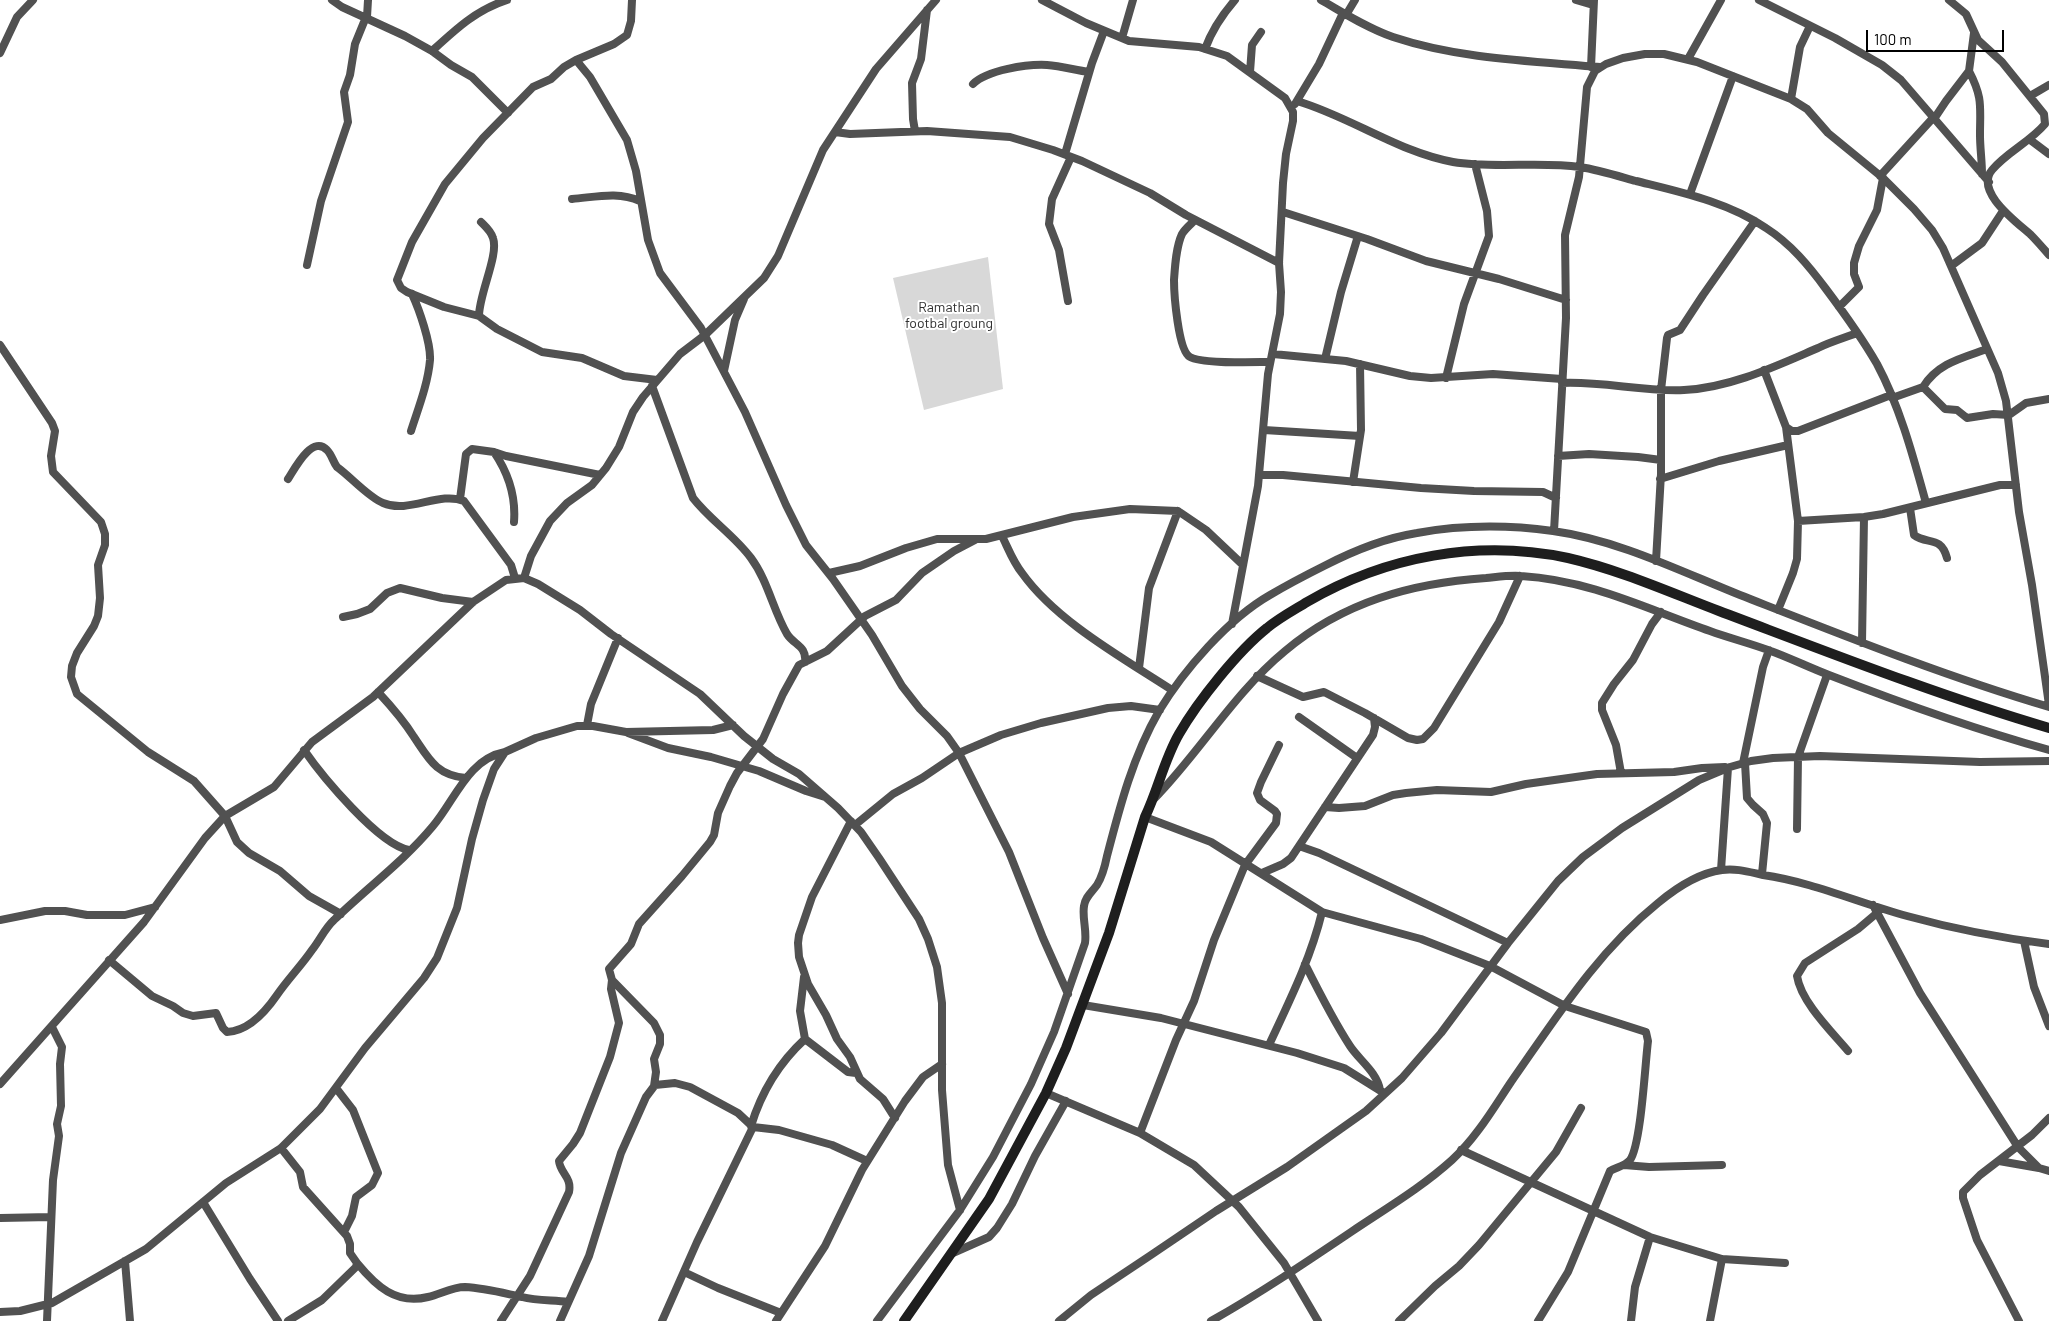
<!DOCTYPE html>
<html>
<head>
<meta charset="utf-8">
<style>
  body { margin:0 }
  #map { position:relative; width:2049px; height:1321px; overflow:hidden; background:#fff; font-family:Barlow,sans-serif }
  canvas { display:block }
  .scale { position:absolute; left:1866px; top:30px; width:138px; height:22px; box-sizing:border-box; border:2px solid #000; border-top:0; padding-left:6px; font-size:15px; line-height:18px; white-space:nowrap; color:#000; -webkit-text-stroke:4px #fff; paint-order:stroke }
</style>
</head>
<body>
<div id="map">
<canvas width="2049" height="1321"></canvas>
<div class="scale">100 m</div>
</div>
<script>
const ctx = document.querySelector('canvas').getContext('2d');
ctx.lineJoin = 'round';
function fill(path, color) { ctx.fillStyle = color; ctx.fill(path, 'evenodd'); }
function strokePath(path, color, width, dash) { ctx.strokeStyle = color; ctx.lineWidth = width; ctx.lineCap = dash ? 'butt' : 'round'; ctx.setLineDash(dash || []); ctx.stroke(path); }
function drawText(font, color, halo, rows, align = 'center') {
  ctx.font = font + ' Barlow,sans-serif'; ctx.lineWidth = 4; ctx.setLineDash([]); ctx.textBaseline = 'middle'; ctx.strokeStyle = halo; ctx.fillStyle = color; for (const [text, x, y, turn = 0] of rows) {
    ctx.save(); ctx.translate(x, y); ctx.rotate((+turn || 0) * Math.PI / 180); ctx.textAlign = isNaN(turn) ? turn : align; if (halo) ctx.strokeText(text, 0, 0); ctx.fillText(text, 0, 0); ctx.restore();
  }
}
fill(new Path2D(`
  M988,257L1003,389L924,410L893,278Z`), '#d8d8d8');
strokePath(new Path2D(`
  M332,0L342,7L405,36L432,51L451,65L472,77L508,113
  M632,0L631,21L627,35L614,44L576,60L564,67L551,79L533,87L483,138L445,184L412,242L397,280L401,288L407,292L444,307L479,316L497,329L542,352L582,358L624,376L657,380
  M1042,0L1086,23L1129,41L1199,47L1227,56L1285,98L1293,112V121L1286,154L1283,183L1279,263L1281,292L1280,314L1268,374L1258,486L1232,624
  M1321,0C1344,13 1367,28 1393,37C1459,59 1531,61 1600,67
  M1576,0L1593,5
  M1759,0L1835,38L1882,65L1901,80L1989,182
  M1949,0L1966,14L1978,40L2002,62L2044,114L2045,124C2030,142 2007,152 1992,170C1974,192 2018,223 2031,235C2037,241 2043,248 2049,255
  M1346,15L1355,0
  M367,17L368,0
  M1122,38L1133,0
  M1205,49C1212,30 1222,15 1235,0
  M432,51C456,29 476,10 507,0
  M0,53L17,17L33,0
  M1688,59L1721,0
  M576,60L590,77L627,140L636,171L648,240L660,273L701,328L745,412L786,505L806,545L833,579L872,635L902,686L920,709L947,736L959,753L1009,852L1043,938L1068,994
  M1591,67L1594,0
  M1969,71C1983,98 1980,106 1980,135C1980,148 1982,161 1982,174
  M1250,72L1252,45L1261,32
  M973,84C987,70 1027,64 1047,65C1061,66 1075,70 1089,72
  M2030,96L2049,85
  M1791,99L1800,47L1810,26
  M1297,101C1351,117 1398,152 1453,162C1495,169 1538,161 1580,167C1599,170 1618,176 1636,181C1680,192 1728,202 1766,228C1791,244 1809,266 1826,289C1844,313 1862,338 1877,364C1900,407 1913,456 1926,503
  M1295,104L1319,64L1343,13
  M1934,119L1946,101L1969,71L1974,33
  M915,131L913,119L912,83L921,59L927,10
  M835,132L850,134L927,131L1010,137L1053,150L1082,161L1150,193L1186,215L1279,263
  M2029,139L2049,154
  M1065,154L1092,63L1104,31
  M1880,176L1933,118
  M1690,194L1733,76
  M572,199C596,197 618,191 640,201
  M1283,212L1367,239L1426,261L1499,279L1566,300
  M1195,220C1191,224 1185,229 1182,234C1176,247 1175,266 1174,280C1174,293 1178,351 1190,357C1201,364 1255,362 1270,362
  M307,265L321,201L348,122L344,92L350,75L355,44L366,17
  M1951,266L1982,243L2003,211
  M1068,301L1059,250L1049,224L1052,199L1071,157
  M1839,307L1859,287L1854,274V263L1859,246L1877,210L1883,178
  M479,316C479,294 499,255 493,238C491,231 486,227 481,222
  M0,345L52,423L55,431L51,456L53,472L101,522L105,534V545L98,565L100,598L98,616L94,626L77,653L72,666L71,677L77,694L148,752L194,781L225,816L237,842L249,853L280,871L309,896L341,914
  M1273,354L1346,361L1410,376L1431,378L1493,374L1562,379
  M1325,359L1341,292L1358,236
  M1764,370L1786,427L1792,431H1798L1891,395
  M724,371L735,320L744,299
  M1446,378L1464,304L1489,236L1487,211L1475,164
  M1562,383C1603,381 1643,392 1684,390C1730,388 1776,366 1818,348C1830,342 1844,338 1857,333
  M652,386L693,498C710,520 734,535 751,558C768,581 773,610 787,634C794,645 807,646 805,662
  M1923,387C1938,363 1962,358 1987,349
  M1892,398L1923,387L1945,409L1957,410L1967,418L1993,414L2009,415L2026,403L2049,399
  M1264,430L1360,436
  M411,431C418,409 428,384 430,360C431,343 419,309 412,294
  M494,452L506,456L600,475
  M1558,456L1589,454L1638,457L1661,460
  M1259,475H1283L1421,488L1474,491L1543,492L1556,498
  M288,479C294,470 312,434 327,450C332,455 333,462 337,467C351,477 368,497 383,503C409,514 439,491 464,501L511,565L515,578
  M1660,479L1719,461L1788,445
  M1353,482L1361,430L1360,364
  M460,499L466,454L472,449L494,452C509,474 516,496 514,522
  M1910,508L1914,535C1927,545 1941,535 1947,558
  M1798,521L1864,517L1883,514L2000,485H2016
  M1554,531L1566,318L1565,235L1579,177L1587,87L1595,71L1606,64L1623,58L1645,54H1664L1697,62L1791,99L1807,109L1828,133L1883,178L1914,209L1932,230L1943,248L1998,373L2006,401L2019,512L2032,585L2049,705
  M1002,536C1008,548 1013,562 1022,573C1056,621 1123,658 1172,690
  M1656,561L1661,474V390L1667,338L1668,335L1680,330L1703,295L1755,221
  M829,573L860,566L906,548L937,539H986L1073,517L1130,509L1178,511L1206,530L1243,565
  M524,578L531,556L550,521L567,503L592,485L606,468L619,447L633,412L643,397L680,354L705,335L764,278L778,256L823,150L876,69L936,0
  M1778,610L1793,573L1797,559L1798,521L1786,427
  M343,617L357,614L370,609L387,593L400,588L442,598L473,602
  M1862,643L1864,517
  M1139,668L1149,588L1178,511
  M1257,676L1303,697L1324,692L1365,713L1408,738L1417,740L1423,739L1434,728L1499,622L1520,576
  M378,692C391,706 404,721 414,737C429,759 436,775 466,778
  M1299,717L1357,758
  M587,725L591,704L618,638
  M628,733L668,748L711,757L759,771L806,791L825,797
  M304,750C322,776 379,845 409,850
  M1743,763L1763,667L1769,650
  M1745,763L1747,798L1753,805L1763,814L1767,823L1762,874
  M1621,773L1616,745L1602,710V703L1614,684L1633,660L1652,624L1661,612
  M1154,799C1200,752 1234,693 1285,651C1343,602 1412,583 1486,578C1497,577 1510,575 1521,576C1590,580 1647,609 1710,631C1729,638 1749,643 1768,650C1788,657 1808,667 1829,675C1901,703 1974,729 2049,750
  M1325,807L1339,808L1365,806L1393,795L1406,793L1437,790L1491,792L1526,784L1597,774L1674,772L1702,768L1725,767
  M1145,817L1211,842L1322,912L1421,939L1490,966L1565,1006L1646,1032L1648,1041C1645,1065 1641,1145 1630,1160C1625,1166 1617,1167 1610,1171L1568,1272L1538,1321
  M851,821L812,897L799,935L798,943L799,957L808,984L826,1015L837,1039L850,1057L860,1079L883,1099L895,1118
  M855,825L893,794L922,778L959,753L1001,735L1041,723L1108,708L1131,706L1160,710
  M1797,829L1798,757L1827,675
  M1299,846L1319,853L1508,943
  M1721,870L1728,768
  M1262,873L1283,864L1291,858L1373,735L1375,727L1374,718
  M1873,905L1920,993L2018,1147L2039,1168L2049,1171
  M0,920L45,911H65L87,915H125L155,907
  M2024,941L2034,987L2049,1026
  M109,960L152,996L173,1006L183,1013L193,1016L216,1013L223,1028L227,1032C249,1031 266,1011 277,995C288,979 301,966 312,950C320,940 325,928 334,920C367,888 404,861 433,826C455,800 468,759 505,752
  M1305,964C1319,992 1333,1020 1350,1046C1359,1060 1377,1072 1380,1090
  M804,977L800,1011L805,1039L848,1072L856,1073
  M1083,1005L1161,1018L1297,1053L1344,1068L1384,1093
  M1269,1045C1289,1002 1311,958 1322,912
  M1848,1051C1832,1032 1801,1002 1797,976L1805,963L1858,929L1877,913
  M0,1084L144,922L205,838L225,816L274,787L312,742L373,697L473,602L506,580L524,578L538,584L580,610L611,634L700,694L744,736L773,759L799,774L838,808L861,832L879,858L919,919L928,939L937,967L942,1003V1090L948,1165L960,1210
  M654,1086L656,1072L654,1059L660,1044V1035L654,1023L612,980L609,969L631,944L639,924L682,876L710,842L714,835L718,813L730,786L737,773L763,739L783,694L799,665L827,651L865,616L896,600L922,573L954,551L975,540
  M336,1088L353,1110L378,1173L372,1185L356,1197L352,1216L344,1232
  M1046,1093L1140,1133L1194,1165L1239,1207L1284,1263L1318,1321
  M751,1126C761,1093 780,1062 805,1039
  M1140,1133L1176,1040L1194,1001L1214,940L1245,865L1276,823L1277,814L1275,811L1260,800L1257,793L1261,782L1279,745
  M281,1148L300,1172L303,1187L347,1236L350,1244V1253L357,1263L356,1267L322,1300L288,1321
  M1461,1150L1650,1237L1722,1259L1785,1263
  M1999,1161L2039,1168
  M1624,1165L1649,1167L1722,1165
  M203,1202L250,1279L278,1321
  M0,1218L51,1217
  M953,1253L989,1237L997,1228L1012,1204L1035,1156L1066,1101
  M125,1261L130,1321
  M357,1263C376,1286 396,1305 428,1297C441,1294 452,1287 465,1287C485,1288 503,1293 522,1297C537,1301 553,1300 568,1302
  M684,1272L718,1288L781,1313
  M0,1312L20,1311L52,1303L146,1249L226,1183L281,1148L320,1109L365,1048L424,978L437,958L457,908L472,839L483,800L494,769L505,752L536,738L577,726H593L626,732L713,730L733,725
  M47,1321L53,1180L59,1136L57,1124L61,1106L60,1064L62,1047L52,1027
  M501,1321L530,1276L569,1192C572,1177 560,1173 559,1161L573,1144L580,1133L610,1057L619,1023L611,989L612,980
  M560,1321L589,1256L621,1153L646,1097L655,1085L675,1083L690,1087L738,1113L753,1127L779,1130L832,1145L867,1161
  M662,1321L697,1242L753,1127
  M776,1321L825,1246L862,1170L905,1101L923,1077L942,1064
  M877,1321L960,1210L993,1157L1031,1084L1054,1032L1085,943C1087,930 1082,918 1084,906C1085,897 1092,892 1097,885C1102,877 1105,866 1107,856C1120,806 1133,756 1159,711C1184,670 1228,619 1270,595C1287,585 1306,575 1324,566C1353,551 1385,538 1417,533C1461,525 1509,525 1553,531C1618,540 1680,571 1740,595C1842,635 1944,676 2049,707
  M1059,1321L1091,1295L1151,1255L1216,1211L1287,1167L1366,1111L1402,1078L1441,1033L1508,943L1558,881L1583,857L1622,828L1699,780L1730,767L1751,761L1773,758L1820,756L1980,762L2049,761
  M1211,1321C1259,1294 1305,1263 1351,1232C1385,1209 1421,1188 1452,1160C1476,1138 1493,1109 1511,1082C1556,1018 1597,952 1658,903C1676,888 1698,873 1722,870C1736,868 1749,872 1763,875C1812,882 1859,903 1907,916C1954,929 2001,938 2049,944
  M1399,1321L1435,1286L1459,1266L1479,1245L1556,1152L1581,1108
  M1631,1321L1635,1287L1650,1237
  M1710,1321L1722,1259
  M2019,1321L1977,1240L1963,1198V1192L1980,1175L2032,1135L2049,1118`), '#515151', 8);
strokePath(new Path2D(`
  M904,1321L989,1199L1046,1093L1066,1048L1109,933L1145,817C1158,790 1164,760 1179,734C1198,701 1238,651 1267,628C1279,618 1294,610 1307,602C1386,556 1478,539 1568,558C1620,570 1669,592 1719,611C1828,652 1937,695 2049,728`), '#1e1e1e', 10);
drawText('14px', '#2f2f2f', '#fff', [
  ["Ramathan",949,307],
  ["footbal groung",949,323]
]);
</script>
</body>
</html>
